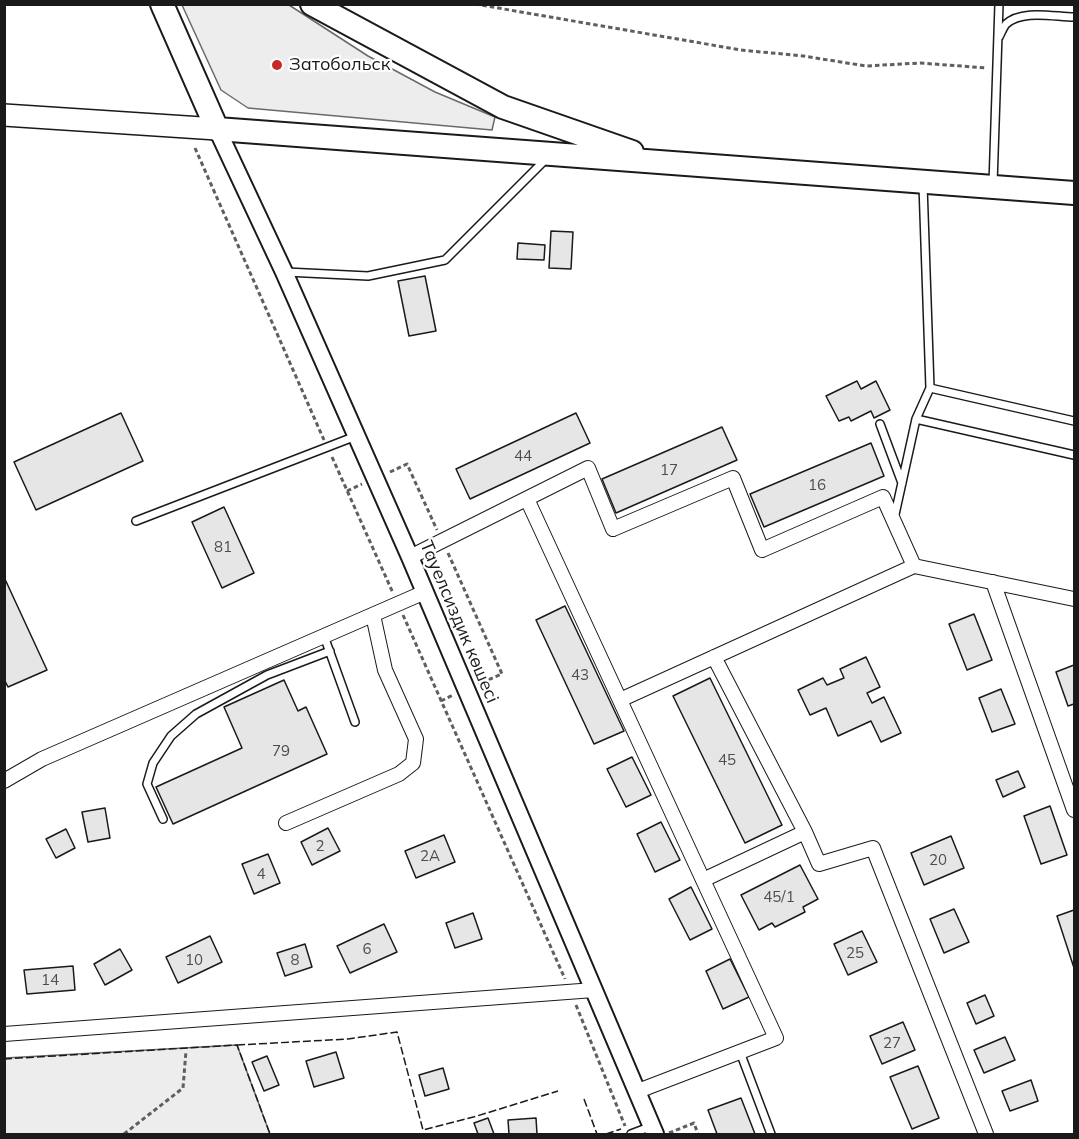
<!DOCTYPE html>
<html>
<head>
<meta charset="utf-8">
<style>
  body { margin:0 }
  #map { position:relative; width:1079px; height:1139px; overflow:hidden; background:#fff; font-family:Mulish,sans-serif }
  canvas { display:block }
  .frame { position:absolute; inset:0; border:6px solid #1a1a1a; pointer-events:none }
</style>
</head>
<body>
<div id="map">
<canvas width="1079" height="1139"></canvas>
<div class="frame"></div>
</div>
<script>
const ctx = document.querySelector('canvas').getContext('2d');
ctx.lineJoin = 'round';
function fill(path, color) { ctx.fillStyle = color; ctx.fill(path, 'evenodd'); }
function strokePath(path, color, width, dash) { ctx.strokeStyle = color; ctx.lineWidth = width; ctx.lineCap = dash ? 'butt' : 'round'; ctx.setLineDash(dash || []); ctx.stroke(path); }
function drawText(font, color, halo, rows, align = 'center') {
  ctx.font = font + ' Mulish,sans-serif'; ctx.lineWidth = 4.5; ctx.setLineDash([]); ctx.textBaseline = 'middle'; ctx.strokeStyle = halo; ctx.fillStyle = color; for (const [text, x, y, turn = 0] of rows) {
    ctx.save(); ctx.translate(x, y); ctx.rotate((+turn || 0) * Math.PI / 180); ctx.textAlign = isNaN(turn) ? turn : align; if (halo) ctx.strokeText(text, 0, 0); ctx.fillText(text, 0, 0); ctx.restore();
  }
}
const built = new Path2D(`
  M182,5H289L368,56L435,92L495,117L492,130L248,108L221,90Z
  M237,1045L270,1134H5V1058Z`);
fill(built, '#ededed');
strokePath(built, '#6a6a6a', 1.5);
const building = new Path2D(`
  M551,231L573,232L571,269L549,268Z
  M518,243L545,245L544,260L517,259Z
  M425,276L436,331L409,336L398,281Z
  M857,381L861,389L876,381L890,410L874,418L871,411L851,421L849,417L839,421L826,396Z
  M121,413L143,461L36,510L14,462Z
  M576,413L590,443L470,499L456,469Z
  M722,427L737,460L616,513L602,479Z
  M871,443L884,476L764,527L750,494Z
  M224,507L254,573L222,588L192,522Z
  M4,577L47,670L8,687L4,679Z
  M565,606L624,731L594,744L536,620Z
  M974,614L992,660L967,670L949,624Z
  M866,657L880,687L867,693L872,703L884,697L901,733L881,742L871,721L838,736L826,708L810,715L798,690L823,678L827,685L844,678L840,669Z
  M1074,665V704L1068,706L1056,672Z
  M710,678L782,825L745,843L673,696Z
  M284,680L298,711L306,707L327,754L173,824L156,787L242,748L224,707Z
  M1001,689L1015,724L992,732L979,698Z
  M632,757L651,795L626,807L607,769Z
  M1018,771L1025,787L1003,797L996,780Z
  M1050,806L1067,855L1041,864L1024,816Z
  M105,808L110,838L88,842L82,812Z
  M661,822L680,860L655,872L637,834Z
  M328,828L340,851L312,865L301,842Z
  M66,829L75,848L56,858L46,839Z
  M444,835L455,862L416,878L405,851Z
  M951,836L964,868L924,885L911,853Z
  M268,854L280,883L254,894L242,864Z
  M800,865L818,899L803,907L805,912L775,927L772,923L759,930L741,895Z
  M691,887L712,929L690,940L669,899Z
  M954,909L969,942L944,953L930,919Z
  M1074,910V968L1057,916Z
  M473,913L482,939L455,948L446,923Z
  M384,924L397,952L350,973L337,946Z
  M862,931L877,962L848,975L834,944Z
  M210,936L222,962L178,983L166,957Z
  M305,944L312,967L285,976L277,953Z
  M120,949L132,970L105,985L94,964Z
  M730,959L749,997L723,1009L706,971Z
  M73,966L75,990L27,994L24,970Z
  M985,995L994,1016L976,1024L967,1003Z
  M903,1022L915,1050L882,1064L870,1036Z
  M1005,1037L1015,1060L984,1073L974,1050Z
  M336,1052L344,1078L314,1087L306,1061Z
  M267,1056L279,1085L264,1091L252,1062Z
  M918,1066L939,1118L912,1129L890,1077Z
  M443,1068L449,1089L425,1096L419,1075Z
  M1031,1080L1038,1101L1010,1111L1002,1091Z
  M741,1098L755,1134H717L708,1110Z
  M488,1118L494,1134H478L474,1123Z
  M536,1118L537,1134H509L508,1120Z`);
fill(building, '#e6e6e6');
strokePath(building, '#1a1a1a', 1.5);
const service = new Path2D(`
  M999,37C1001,33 1003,28 1006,24C1022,9 1055,17 1074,17
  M993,184L999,4
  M286,272L368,276L445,260L546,159
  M930,388L1074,421
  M916,419L1074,455
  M880,424L902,483
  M894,519L916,419L930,388L923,185
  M136,521L356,436
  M324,636L355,722
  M163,819L147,784L153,763L171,736L196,714L267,675L330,651
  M740,1052L771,1134
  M631,1134L652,1126`);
const minor = new Path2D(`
  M527,499L776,1038L638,1091
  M410,557L588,468L613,529L733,478L762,550L883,497L914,566
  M993,582L1074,810
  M714,657L805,832L819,864L873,848L986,1134
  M620,700L914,566L1074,599
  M4,781L42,759L425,592
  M286,823L399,774L413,763L416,739L385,670L373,615
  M703,880L805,832
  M4,1034L594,990`);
const tertiary = new Path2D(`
  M217,129L284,272L410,557L655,1134`);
const primary = new Path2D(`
  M4,115L217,129`);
const trunk = new Path2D(`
  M162,4L217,129L1074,193
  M312,4L503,107L632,152`);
strokePath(service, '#1a1a1a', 10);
strokePath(minor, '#1a1a1a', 16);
strokePath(tertiary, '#1a1a1a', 20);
strokePath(primary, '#1a1a1a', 24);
strokePath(trunk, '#1a1a1a', 26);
strokePath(new Path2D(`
  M475,4L741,50L803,56L866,66L920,63L987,68
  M195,148L324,440
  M332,457L393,593
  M390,472L407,464L437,530
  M347,491L362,484
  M448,553L502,674L478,684
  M403,615L565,979
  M441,701L453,695
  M576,1005L625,1126
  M669,1133L694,1123L698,1134
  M124,1134L183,1088L186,1051`), '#5f5f5f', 3, [4.5, 3]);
strokePath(service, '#fff', 7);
strokePath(minor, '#fff', 14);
strokePath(tertiary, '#fff', 16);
strokePath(primary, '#fff', 21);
strokePath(trunk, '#fff', 22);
strokePath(new Path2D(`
  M237,1045L348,1039L397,1032L423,1130L477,1116L558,1091
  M4,1059L237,1045L270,1134
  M584,1099L597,1134
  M606,1134L621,1129`), '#1a1a1a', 1.5, [8, 3]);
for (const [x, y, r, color] of [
  [277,65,6,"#c62828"]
]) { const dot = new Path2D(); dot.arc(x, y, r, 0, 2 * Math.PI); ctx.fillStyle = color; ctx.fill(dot); strokePath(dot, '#fff', 2); }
drawText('15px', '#4d4d4d', null, [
  ["44",523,456],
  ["17",669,470],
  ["16",817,485],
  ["81",223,547],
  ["43",580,675],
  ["79",281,751],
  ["45",727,760],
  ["2",320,846],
  ["2А",430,856],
  ["20",938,860],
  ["4",261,874],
  ["45/1",779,897],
  ["6",367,949],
  ["25",855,953],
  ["10",194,960],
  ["8",295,960],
  ["14",50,980],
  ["27",892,1043]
]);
drawText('18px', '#1a1a1a', '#fff', [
  ["Затобольск",289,65]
], 'left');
drawText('18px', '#1a1a1a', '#fff', [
  ["Тауелсиздик көшесі",459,622,67]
]);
</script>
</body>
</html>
